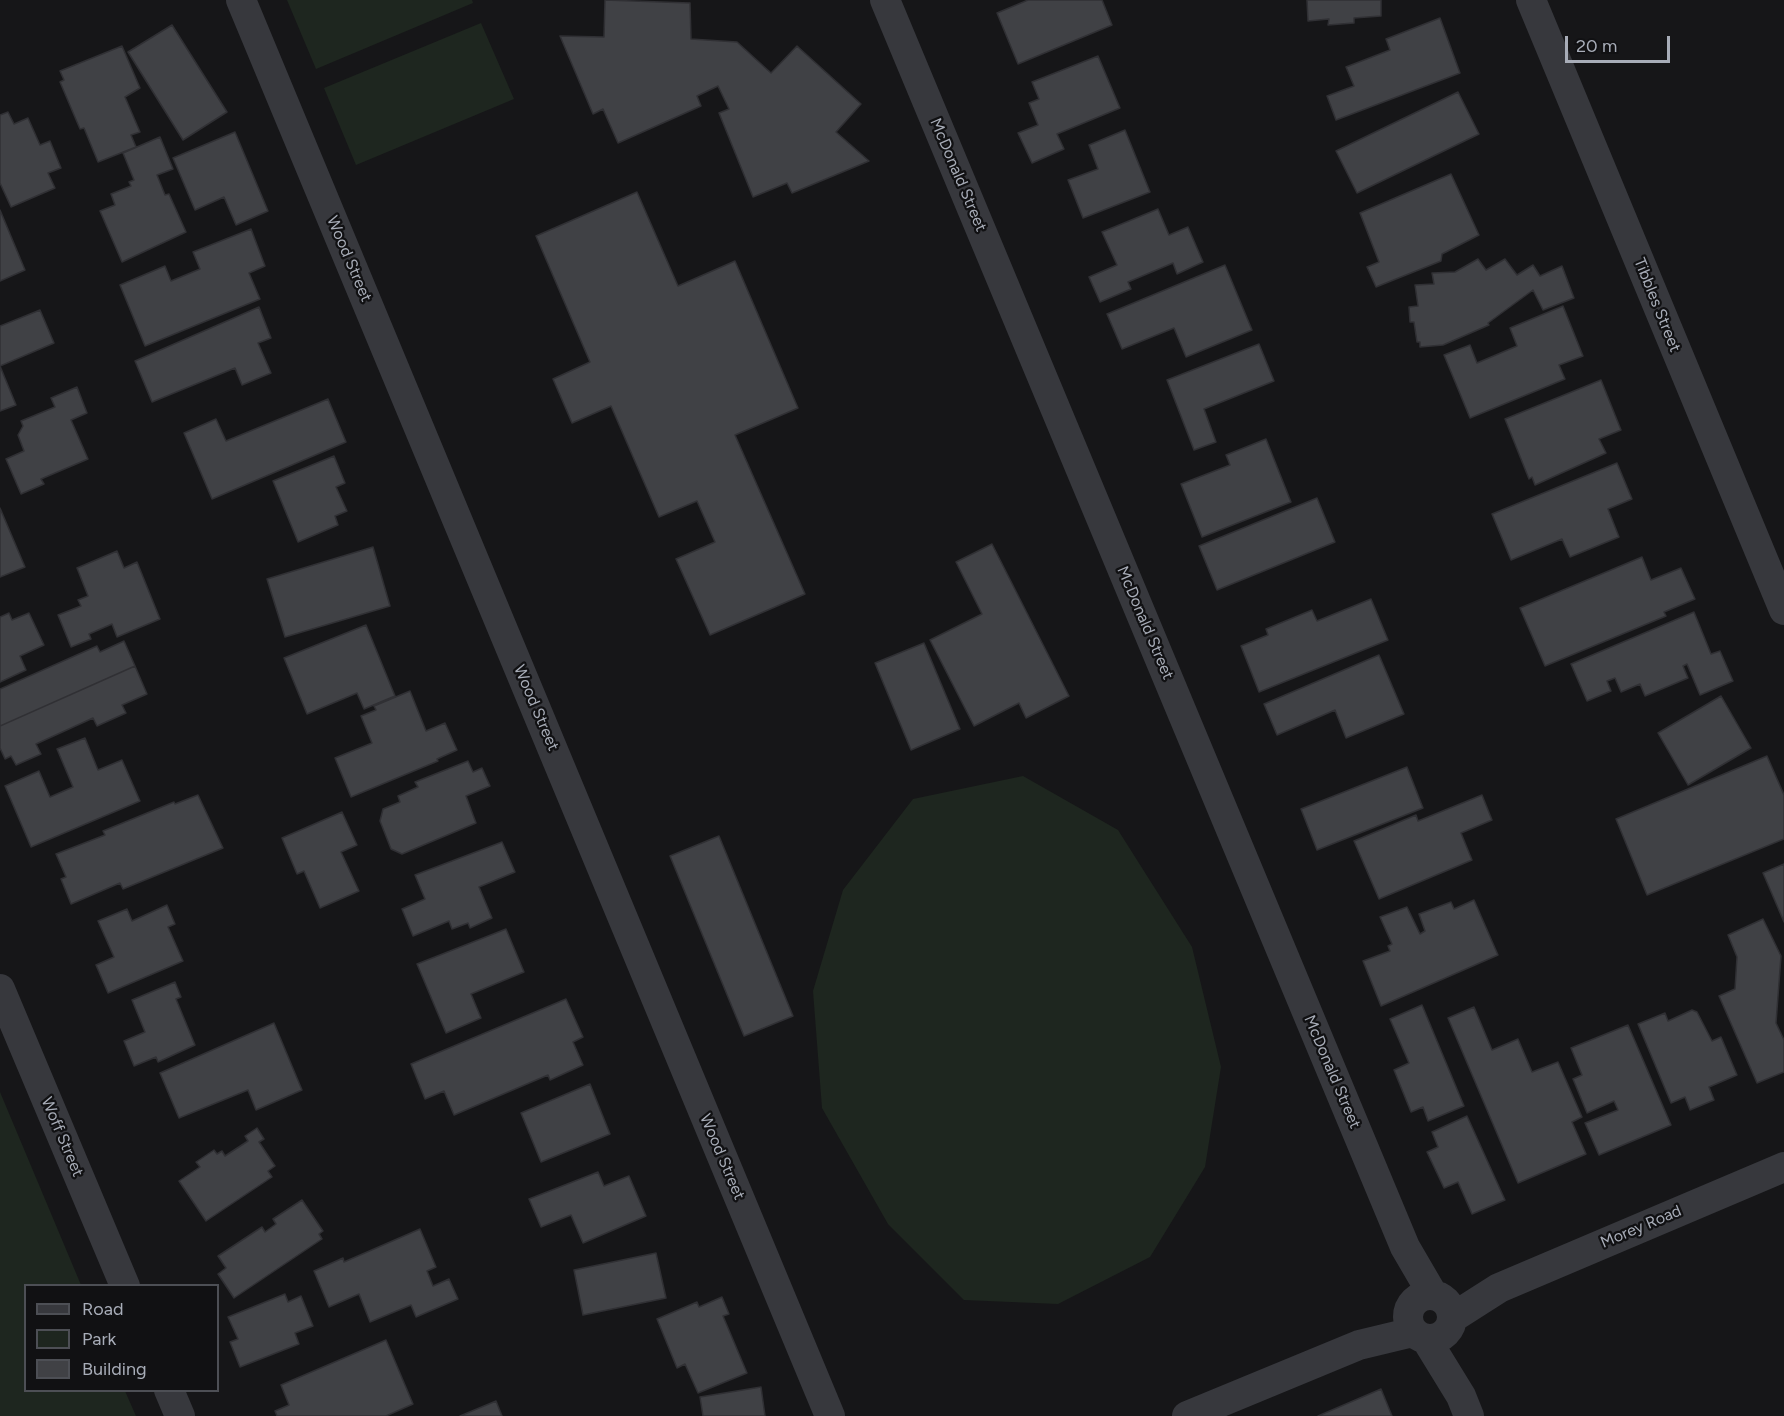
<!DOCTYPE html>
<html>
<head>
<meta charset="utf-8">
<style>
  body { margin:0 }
  #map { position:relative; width:1784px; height:1416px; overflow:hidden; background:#161618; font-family:Figtree,sans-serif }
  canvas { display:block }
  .legend { position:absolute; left:24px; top:1284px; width:195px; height:108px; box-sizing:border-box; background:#111113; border:2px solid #4d4f55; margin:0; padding:8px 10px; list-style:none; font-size:18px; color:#a8adb8 }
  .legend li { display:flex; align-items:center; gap:12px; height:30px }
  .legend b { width:30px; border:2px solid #4d4f55 }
  .scale { position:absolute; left:1565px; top:36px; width:105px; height:27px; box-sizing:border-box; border:3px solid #a8adb8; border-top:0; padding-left:8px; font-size:18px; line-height:21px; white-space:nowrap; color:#a8adb8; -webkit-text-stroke:4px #111113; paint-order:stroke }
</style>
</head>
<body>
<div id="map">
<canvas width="1784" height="1416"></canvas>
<ul class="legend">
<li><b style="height:8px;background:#37383d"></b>Road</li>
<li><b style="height:16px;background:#1e261f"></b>Park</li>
<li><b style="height:16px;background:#404145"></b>Building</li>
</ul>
<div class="scale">20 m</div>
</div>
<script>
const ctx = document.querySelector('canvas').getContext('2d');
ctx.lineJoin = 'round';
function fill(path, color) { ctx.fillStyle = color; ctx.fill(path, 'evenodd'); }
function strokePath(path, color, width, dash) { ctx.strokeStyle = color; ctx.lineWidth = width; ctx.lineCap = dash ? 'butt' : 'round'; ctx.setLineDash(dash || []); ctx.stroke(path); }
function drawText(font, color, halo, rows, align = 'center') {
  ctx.font = font + ' Figtree,sans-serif'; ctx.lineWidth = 4.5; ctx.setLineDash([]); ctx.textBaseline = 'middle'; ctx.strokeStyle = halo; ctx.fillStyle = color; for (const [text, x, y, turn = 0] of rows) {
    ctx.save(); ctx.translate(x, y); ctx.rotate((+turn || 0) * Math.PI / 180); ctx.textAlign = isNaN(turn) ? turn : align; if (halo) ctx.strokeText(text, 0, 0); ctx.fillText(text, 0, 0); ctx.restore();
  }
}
fill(new Path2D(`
  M287,0H472L473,3L316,69Z
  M481,23L514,99L356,165L324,88Z
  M1023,776L1118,830L1192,947L1221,1067L1205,1167L1150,1257L1058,1304L964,1300L888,1224L822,1108L813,991L843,890L913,799Z
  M0,1092L81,1285L26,1286V1390L125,1391L136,1416H0Z`), '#1e261f');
const building = new Path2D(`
  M605,0L690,3L691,39L737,42L771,73L797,46L861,104L836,132L869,161L792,193L787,183L753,197L719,113L729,109L718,86L697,96L701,106L618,143L603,109L593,114L560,36L604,37Z
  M1028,0H1102L1112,25L1018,64L997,13Z
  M1307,0H1381V16L1354,18V23L1328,25L1329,19L1308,21Z
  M1440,18L1460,73L1336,120L1327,96L1354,86L1346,67L1390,50L1386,39Z
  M172,25L227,112L183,140L128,52Z
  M122,46L140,88L125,97L140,132L131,135L136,147L98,162L84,128L80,129L60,82L64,80L60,71Z
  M1098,56L1120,108L1057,134L1064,149L1032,163L1018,133L1038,125L1029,103L1039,99L1032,82Z
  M1458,92L1479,134L1357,193L1336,151Z
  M8,112L14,124L28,118L40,145L50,141L61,168L48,173L55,188L11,207L0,183V115Z
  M1125,130L1150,192L1083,218L1068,180L1098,169L1089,145Z
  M235,132L268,211L236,225L224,197L195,210L173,158Z
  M160,137L173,169L157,175L165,195L169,194L186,232L122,262L100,211L115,205L111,194L131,186L129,182L134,180L123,153Z
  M1451,174L1479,235L1442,254L1441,261L1376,287L1367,267L1379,262L1360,213Z
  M637,192L678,286L735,261L798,408L735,435L805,594L710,635L676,559L715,542L697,501L659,517L611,406L572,423L553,379L590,362L536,236Z
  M1158,209L1169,235L1188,227L1203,262L1177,274L1173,263L1128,282L1131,289L1100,302L1089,277L1117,265L1102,232Z
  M0,210L25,270L0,281Z
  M251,229L265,266L249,273L260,299L145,346L120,285L165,266L171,281L200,269L193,252Z
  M1478,259L1486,270L1505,259L1517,275L1533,265L1540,276L1562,266L1574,298L1543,310L1533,290L1488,323L1489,325L1443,345L1420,347V342H1417L1414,322H1410L1409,307L1418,306L1415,285L1434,284L1432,273L1455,272Z
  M1225,265L1252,330L1186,357L1174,328L1122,349L1107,314Z
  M1563,306L1583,356L1559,365L1565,379L1470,418L1444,355L1470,345L1477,363L1517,346L1510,328Z
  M259,307L271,338L258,343L271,373L242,385L235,368L152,402L135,361Z
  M40,310L54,343L0,366V326Z
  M1259,344L1274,381L1204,409L1216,442L1194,450L1167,380Z
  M0,366L16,405L0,411Z
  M1601,380L1621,430L1599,439L1606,453L1535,485L1532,477L1529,479L1505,419Z
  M77,387L87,413L71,420L88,459L41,479L44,484L21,494L6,459L24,451L18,435L23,426L21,421L55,407L51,398Z
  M328,399L346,442L212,499L184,433L216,419L226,441Z
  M1266,439L1291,502L1202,537L1181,484L1230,465L1226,455Z
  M334,456L345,483L336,487L347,511L335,516L338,525L298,542L273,481Z
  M1617,463L1632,499L1608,509L1619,537L1570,557L1562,539L1511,560L1492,514Z
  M1317,498L1335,542L1217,590L1199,546Z
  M0,508L25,567L0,577Z
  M992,544L1069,696L1026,718L1019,703L974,726L930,640L982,614L956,562Z
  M373,547L390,606L285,637L267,579Z
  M117,551L124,568L137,562L160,619L117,637L112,624L89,634L91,639L71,647L58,615L81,606L78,600L88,596L77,568Z
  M1642,557L1651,580L1681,568L1695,599L1664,612L1666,616L1545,666L1520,608Z
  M1371,599L1388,640L1259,692L1241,646L1268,635L1266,629L1312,610L1317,621Z
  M1694,612L1711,654L1720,651L1733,681L1700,695L1687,664L1683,666L1688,678L1645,696L1640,684L1621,692L1615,678L1607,681L1611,691L1587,701L1571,664Z
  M9,613L12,620L29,613L44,645L20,656L26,670L0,682V617Z
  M366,625L395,696L364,709L357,693L307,714L284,658Z
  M124,641L135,666L0,726V689L97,646L100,652Z
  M924,643L960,729L911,750L875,663Z
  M1379,655L1404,714L1346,738L1335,710L1277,735L1264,704Z
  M135,666L147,694L122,705L126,713L97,726L93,718L36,744L41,754L16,765L11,756L5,759L0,748V726Z
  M410,691L426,731L445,723L457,750L437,759L438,761L351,797L335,758L372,743L361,716L376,710L374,706Z
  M1721,696L1751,748L1688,785L1658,733Z
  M85,738L98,770L122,760L140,801L31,847L5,786L39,771L50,797L73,787L57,749Z
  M1767,756L1784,795V839L1647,895L1616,819Z
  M468,761L473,772L482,768L490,786L466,796L476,823L402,854L391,849L380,821L383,809L400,802L398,796L418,787L415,782Z
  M1407,767L1423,808L1317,850L1301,809Z
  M198,795L223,848L123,889L120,883L71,904L61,879L66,877L56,854L105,835L103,831L174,802L175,804Z
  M1482,795L1492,820L1461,833L1472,860L1379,899L1354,841L1416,815L1418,821Z
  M342,812L357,845L341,852L359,891L320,908L304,871L297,874L282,838Z
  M719,836L793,1016L744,1036L670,856Z
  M502,842L515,872L479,887L492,918L470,928L468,923L452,929L449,921L413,936L402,909L425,899L415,875Z
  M1784,864V922L1763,873Z
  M1474,900L1498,955L1381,1006L1363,961L1390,951L1388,946L1392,944L1380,917L1407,907L1420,934L1425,931L1419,914L1451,902L1454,909Z
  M167,905L175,924L168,927L183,961L108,993L96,965L114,957L98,921L127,909L132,921Z
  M1763,919L1781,956L1776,1023L1784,1040V1072L1757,1083L1719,996L1735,989L1737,957L1728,935Z
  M506,929L524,972L471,994L481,1018L446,1033L417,964Z
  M175,982L181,997L176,999L195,1045L158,1062L156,1057L134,1066L124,1041L145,1032L132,1000Z
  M566,999L583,1037L573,1042L583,1065L550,1080L548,1075L454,1115L444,1091L425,1099L411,1064Z
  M1422,1005L1464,1106L1428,1121L1423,1107L1411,1112L1394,1070L1409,1063L1390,1019Z
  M1474,1007L1492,1050L1518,1039L1532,1072L1558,1062L1582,1117L1572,1122L1586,1154L1518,1183L1448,1018Z
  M1692,1010L1697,1012L1712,1041L1721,1037L1737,1075L1709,1087L1714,1100L1690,1110L1685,1097L1671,1103L1638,1024L1665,1013L1668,1021Z
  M274,1023L302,1090L256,1110L248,1090L179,1118L160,1073Z
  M1628,1025L1671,1125L1599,1155L1585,1123L1618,1110L1614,1101L1587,1113L1573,1079L1582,1075L1571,1048Z
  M590,1084L610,1134L541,1162L521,1113Z
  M1467,1116L1505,1200L1472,1214L1458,1182L1444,1188L1427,1152L1438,1147L1432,1132Z
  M257,1128L264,1139L259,1142L275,1166L268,1171L272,1177L206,1221L179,1181L200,1167L196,1162L214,1150L217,1154L222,1151L225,1156L248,1141L245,1136Z
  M598,1172L604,1186L629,1176L646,1216L583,1243L571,1215L541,1227L529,1199Z
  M302,1200L323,1231L319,1234L322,1239L234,1298L218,1274L226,1268L218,1256L262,1227L265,1232L276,1224L273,1219Z
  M420,1229L436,1267L427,1271L433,1286L449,1279L458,1299L416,1317L411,1305L370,1322L359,1294L329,1307L314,1271L343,1258L344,1262Z
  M656,1253L666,1298L583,1315L574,1270Z
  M285,1294L288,1302L301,1296L313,1326L295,1333L299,1344L240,1367L230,1342L238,1339L228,1317Z
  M722,1297L729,1314L723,1316L747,1373L698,1393L685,1364L677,1368L657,1319L697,1302L699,1307Z
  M386,1340L413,1404L386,1416H277L275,1411L289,1405L281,1385Z
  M761,1387L765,1416H703L700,1397Z
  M1381,1389L1392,1416H1318Z
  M496,1401L502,1416H460Z`);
fill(building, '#404145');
strokePath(building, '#303034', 1.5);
strokePath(new Path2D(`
  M241,0L830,1416
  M885,0L1405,1247L1433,1295
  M1531,0L1784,610
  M0,989L125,1286
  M1408 1317a22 22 0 1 1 44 0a22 22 0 1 1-44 0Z
  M1452,1318L1499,1288L1784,1167
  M1426,1339L1461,1396L1469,1416
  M169,1390L180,1416
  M1187,1416L1359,1345L1413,1332`), '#37383d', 30);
drawText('16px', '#a8adb8', '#111113', [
  ["McDonald Street",958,175,67],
  ["Wood Street",349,259,67],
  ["Tibbles Street",1657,305,68],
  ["McDonald Street",1145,623,67],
  ["Wood Street",536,708,67],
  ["McDonald Street",1332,1072,67],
  ["Woff Street",62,1137,67],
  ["Wood Street",722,1157,67],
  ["Morey Road",1641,1227,-23]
]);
</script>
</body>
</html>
